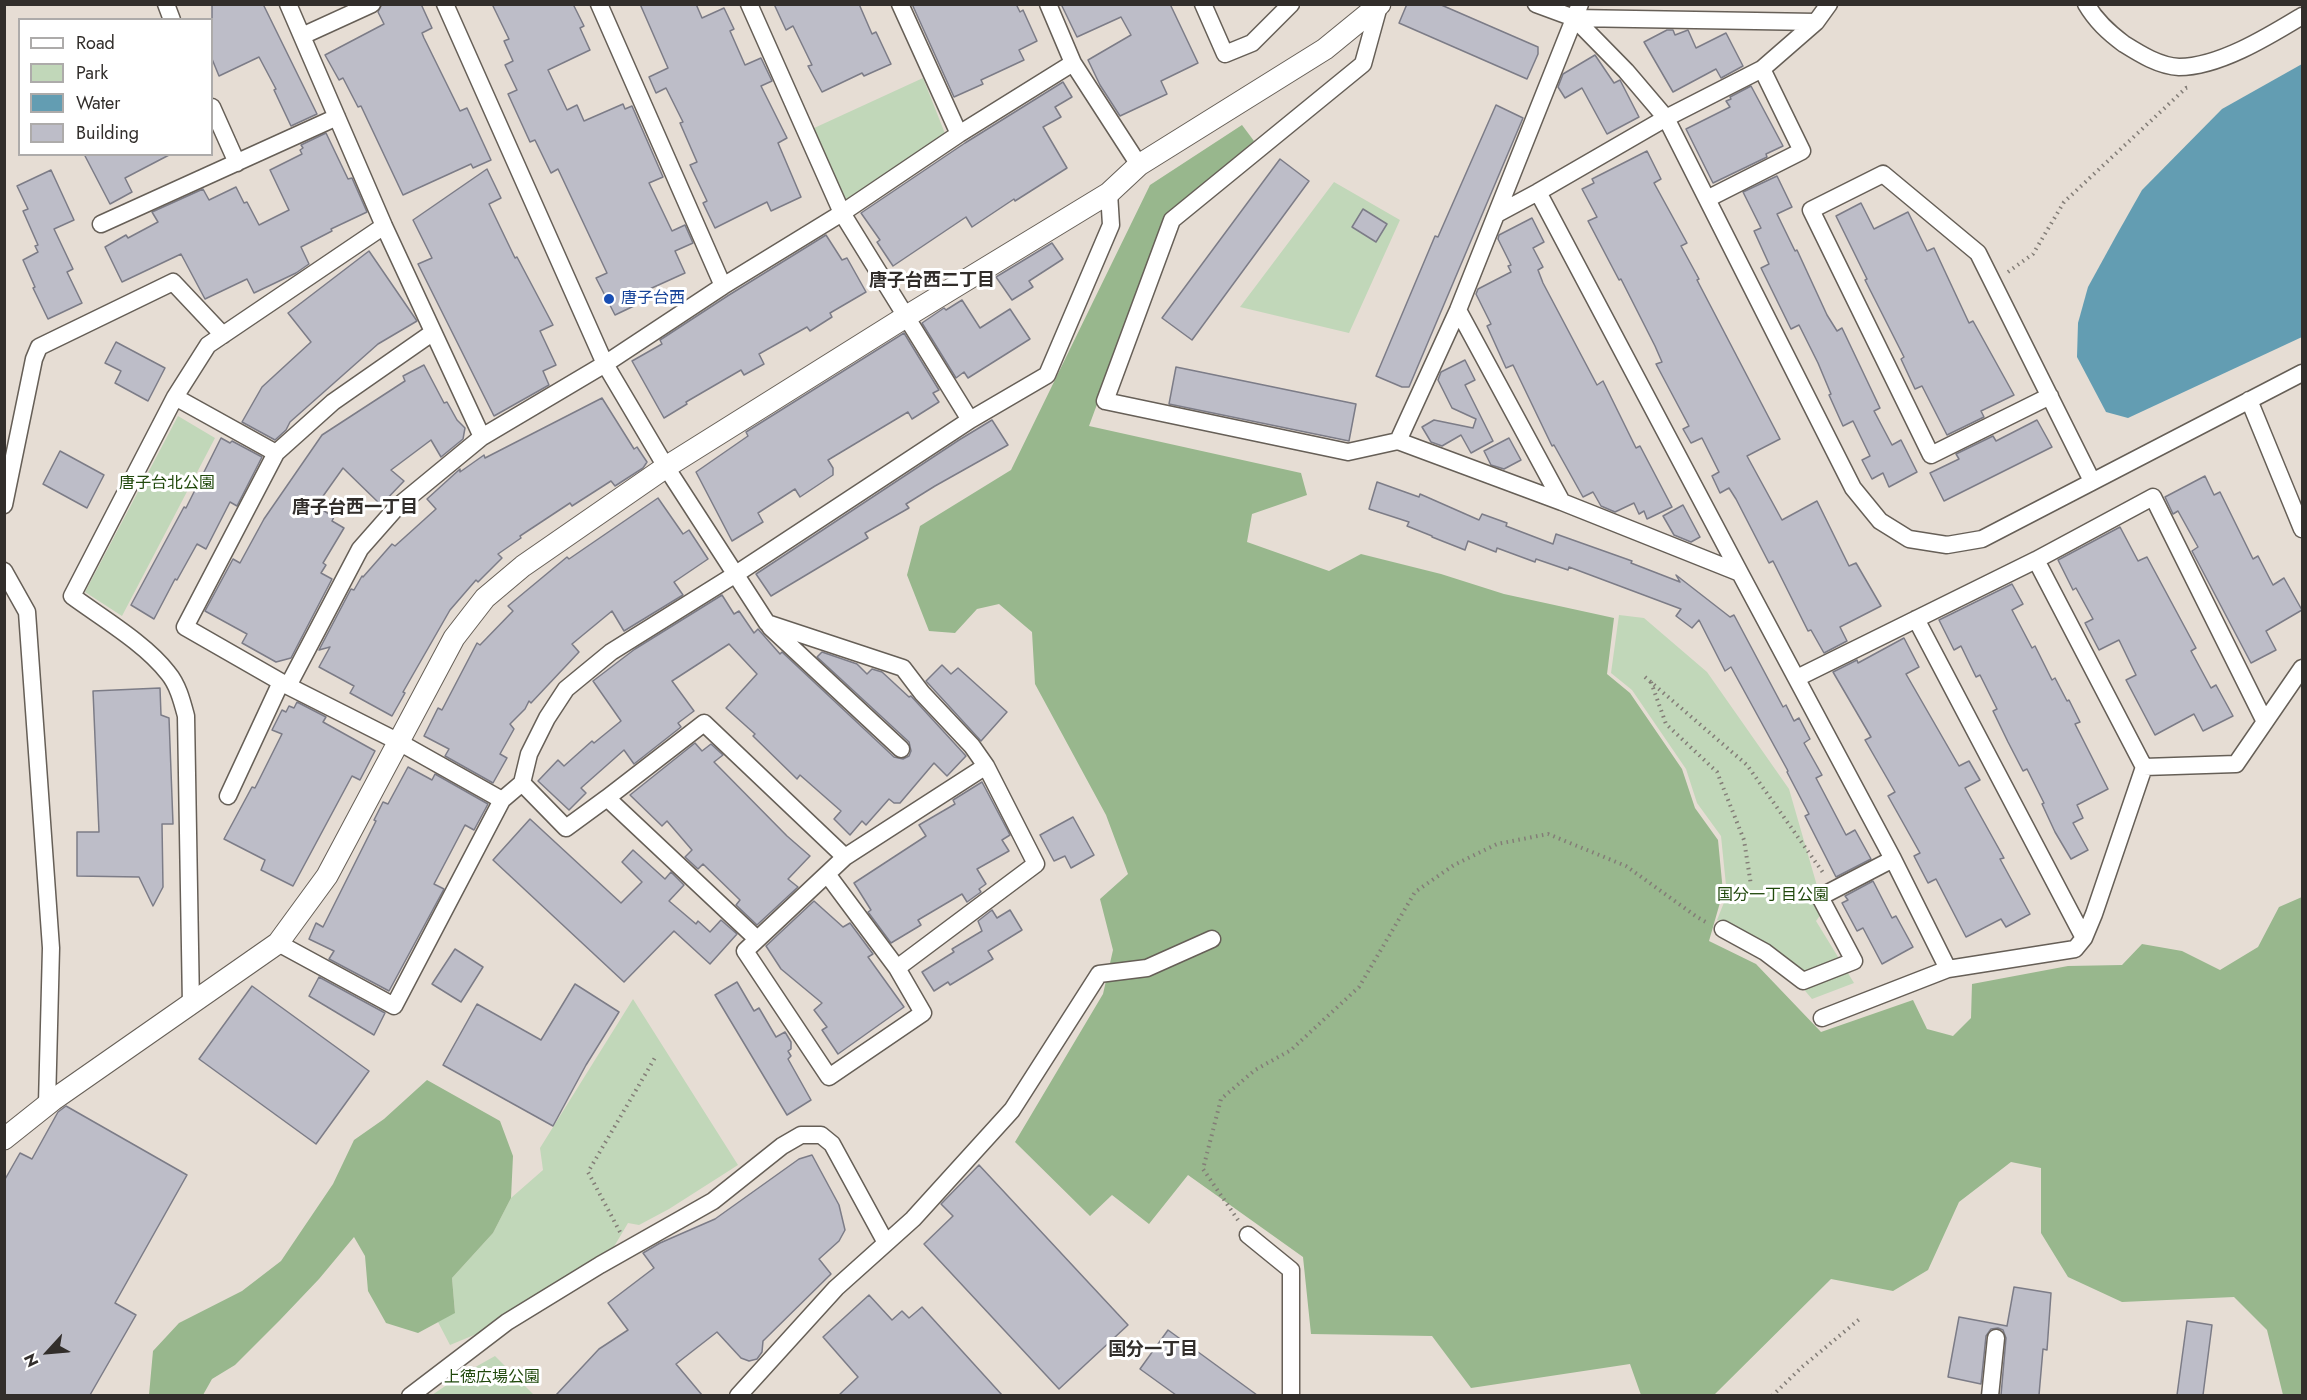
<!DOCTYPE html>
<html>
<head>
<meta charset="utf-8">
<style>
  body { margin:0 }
  #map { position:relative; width:2307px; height:1400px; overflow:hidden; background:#e6ddd4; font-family:Jost,sans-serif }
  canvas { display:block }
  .frame { position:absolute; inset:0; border:6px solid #322e2b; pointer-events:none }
  .legend { position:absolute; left:18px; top:18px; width:195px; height:138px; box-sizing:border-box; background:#fff; border:2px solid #adabaa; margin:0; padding:8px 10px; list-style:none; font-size:18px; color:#322e2b }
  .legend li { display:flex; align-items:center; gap:12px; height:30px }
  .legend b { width:30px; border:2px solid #adabaa }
  .north { position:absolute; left:18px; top:1322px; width:60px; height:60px; -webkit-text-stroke:4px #fff; paint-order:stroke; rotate:244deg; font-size:16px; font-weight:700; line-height:24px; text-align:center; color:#322e2b }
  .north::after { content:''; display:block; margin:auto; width:21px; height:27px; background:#322e2b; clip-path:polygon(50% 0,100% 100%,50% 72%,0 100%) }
</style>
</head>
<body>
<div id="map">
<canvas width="2307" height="1400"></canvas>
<div class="frame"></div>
<ul class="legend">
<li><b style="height:8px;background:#fff"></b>Road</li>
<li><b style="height:16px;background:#c1d7b9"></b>Park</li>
<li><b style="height:16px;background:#639db2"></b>Water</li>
<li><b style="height:16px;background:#bdbdc8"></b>Building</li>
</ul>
<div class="north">N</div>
</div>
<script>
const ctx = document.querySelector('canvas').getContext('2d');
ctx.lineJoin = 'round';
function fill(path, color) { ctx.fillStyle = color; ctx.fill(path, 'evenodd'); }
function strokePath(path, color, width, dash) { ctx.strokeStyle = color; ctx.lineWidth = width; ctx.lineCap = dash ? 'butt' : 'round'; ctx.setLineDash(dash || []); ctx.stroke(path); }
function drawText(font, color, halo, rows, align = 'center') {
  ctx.font = font + ' Jost,"Noto Sans JP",sans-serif'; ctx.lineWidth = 6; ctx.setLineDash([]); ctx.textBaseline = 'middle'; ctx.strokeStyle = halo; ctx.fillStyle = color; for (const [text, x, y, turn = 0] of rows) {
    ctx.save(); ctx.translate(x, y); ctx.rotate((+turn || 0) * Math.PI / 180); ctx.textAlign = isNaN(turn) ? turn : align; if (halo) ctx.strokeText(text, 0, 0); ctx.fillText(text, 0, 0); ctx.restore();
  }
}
fill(new Path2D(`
  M923,78L946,136L845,204L812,129Z
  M1334,182L1400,220L1349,333L1240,307Z
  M178,416L215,438L122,616L85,592Z
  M1619,615L1644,618L1707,672L1789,789L1824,910L1816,921L1854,983L1812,999L1767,946L1717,920L1727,895L1721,836L1697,803L1686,769L1632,690L1611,673Z
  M633,999L738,1165L669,1209L639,1225L628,1223L612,1250L479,1333L450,1345L438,1322L455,1312L452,1278L493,1233L511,1198L543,1170L540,1148Z
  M495,1356L534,1395H432L463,1374Z`), '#c1d7b9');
fill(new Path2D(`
  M1242,125L1254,141L1165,220L1089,426L1301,473L1307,495L1252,514L1247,542L1329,571L1361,554L1441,574L1504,594L1614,618L1607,674L1630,693L1682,769L1695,808L1718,840L1723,892L1709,941L1756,964L1821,1032L1913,1000L1927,1029L1953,1036L1971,1018L1972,984L2068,966L2122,965L2142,944L2182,951L2220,970L2258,947L2279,907L2302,897V1395H2283L2267,1330L2234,1297L2122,1302L2068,1277L2041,1233V1168L2011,1162L1959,1202L1928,1270L1893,1291L1831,1279L1714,1395H1641L1630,1364L1471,1388L1432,1336L1311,1334L1303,1257L1188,1175L1149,1224L1112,1195L1090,1216L1015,1142L1103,994L1113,950L1100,899L1128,874L1106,815L1035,684L1032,632L999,604L977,609L955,633L929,631L907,575L920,526L1011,470L1150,185Z
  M427,1080L500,1121L513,1156L511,1198L493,1233L452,1278L455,1313L418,1333L386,1323L368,1291L365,1256L354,1237L319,1279L280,1320L235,1365L212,1379L203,1395H149L153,1351L179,1323L242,1291L281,1261L333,1184L354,1140L384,1119Z`), '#98b78d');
fill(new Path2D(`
  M2302,64V337L2128,418L2106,412L2077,357L2078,323L2088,287L2116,236L2142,190L2222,109Z`), '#639db2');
const building = new Path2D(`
  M212,4H263L317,114L291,126L274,90L276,89L259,57L219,76L212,59Z
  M382,4H421L432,28L422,33L424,38L460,111L467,108L491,160L473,168L471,164L403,195L361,106L358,107L343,78L339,80L325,55L384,24L378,12Z
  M492,4H573L584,26L580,28L590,50L548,70L567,110L577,105L584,121L623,104L625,109L632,106L663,177L649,183L672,231L685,225L693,243L675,251L685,273L632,297L636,305L615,315L596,278L607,273L558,169L551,173L535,140L530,142L508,94L517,90L505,65L513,61L504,41L509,39Z
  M640,4H696L702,18L724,8L734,29L730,31L745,65L761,58L772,81L761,86L787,138L778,143L801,197L771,211L767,202L715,228L703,203L707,201L690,165L697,162L680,123L683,122L666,88L656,93L649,77L668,68Z
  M774,4H859L872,34L876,32L891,64L864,76L862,73L822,92L808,66L812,65L793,26L786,30Z
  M912,4H1016L1020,12L1023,10L1037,41L1019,50L1024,60L981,80L983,84L954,97Z
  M1061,4H1170L1198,63L1161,81L1167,94L1120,116L1100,85L1088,60L1131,35L1121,17L1077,37Z
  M1407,4H1439L1538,47V54L1527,79L1399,23Z
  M1667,30H1673L1675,35L1688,30L1696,48L1726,33L1743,66L1721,78L1716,69L1673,92L1644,42Z
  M1595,55L1614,83L1620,80L1639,117L1607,134L1582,88L1565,98L1558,87L1563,74Z
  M1063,82L1072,97L1055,107L1061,117L1043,127L1067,168L1015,201L1014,199L972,227L966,217L893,266L877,242L880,240L861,213L965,143Z
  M1751,86L1783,146L1766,154L1767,157L1713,183L1686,129L1730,107L1726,101L1731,99L1730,97Z
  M1496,105L1523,118L1409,387H1402L1376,376L1435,236L1438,237Z
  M326,133L348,179L352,178L367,212L331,229L332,231L301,247L309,264L296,273L254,293L247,279L205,299L181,254L122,282L105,247L126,235L128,238L158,222L152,212L203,189L209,200L236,187L244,203L247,202L259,225L289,210L270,170L302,154L300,150L303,148L301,145Z
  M1647,151L1661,179L1654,183L1687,243L1681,246L1699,279L1697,280L1780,439L1747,456L1782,520L1817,501L1849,566L1856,563L1881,606L1840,627L1847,641L1824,653L1811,630L1808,631L1773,561L1769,563L1736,499L1729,488L1720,493L1712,476L1719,472L1702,438L1691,443L1683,429L1689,426L1656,364L1662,362L1655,346L1621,279L1619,280L1588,221L1597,217L1582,189L1594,183L1592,179Z
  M84,154H171L125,178L132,192L110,204Z
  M1280,159L1309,181L1192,340L1162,318Z
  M487,169L501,198L489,204L515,258L517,257L553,325L540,331L556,365L543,371L549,385L494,416L418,264L432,258L413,220Z
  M51,170L74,220L54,229L73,269L67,272L82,303L48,319L33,288L35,287L23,260L38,252L35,246L38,245L23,211L28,209L17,186Z
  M1777,176L1792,207L1777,214L1795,251L1797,250L1827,315L1837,331L1842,328L1880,408L1874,411L1892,445L1901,440L1917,472L1889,487L1883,473L1872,479L1862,460L1870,456L1853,421L1843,426L1829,395L1831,394L1818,363L1799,325L1791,329L1761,268L1769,264L1754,231L1761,228L1743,192Z
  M1861,203L1874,229L1908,212L1927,251L1934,248L1969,323L1973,321L2014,395L1981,411L1984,417L1947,435L1922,386L1915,389L1901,359L1904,357L1865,280L1867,279L1836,216Z
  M1363,209L1387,224L1376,242L1352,227Z
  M1532,218L1544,242L1533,248L1543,267L1538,270L1543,283L1597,385L1603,381L1636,448L1640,446L1672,507L1647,519L1644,511L1639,514L1634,503L1615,512L1601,506L1593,492L1583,497L1554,445L1552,446L1513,365L1506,368L1487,326L1491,324L1476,294L1478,289L1511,272L1508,266L1511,265L1498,239L1499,235Z
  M826,235L842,260L847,258L866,292L830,313L832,317L810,331L807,327L759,354L764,364L744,375L741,370L686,402L687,404L664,418L632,361L662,344L660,340L729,295Z
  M1052,243L1063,259L1029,281L1033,287L1012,300L996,277Z
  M369,251L417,321L378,344L290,422L286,430L275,440L242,422L262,387L311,342L288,313Z
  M962,300L980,328L1010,309L1030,339L968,378L964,372L956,378L922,323L944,308L946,310Z
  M904,333L939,390L933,393L939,402L912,419L908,412L828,460L833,468V475L800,497L795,489L758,513L763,522L732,541L696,472L748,436L746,432Z
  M116,342L165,368L148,401L115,383L121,371L105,363Z
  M1465,360L1475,380L1465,385L1493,441L1471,453L1461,435L1442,446L1431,442L1422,427L1434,420L1473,428L1476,419L1452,408L1438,380L1441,372Z
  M424,365L444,403L447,402L457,420L465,428L463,439L441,457L431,440L391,470L404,481L381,505L343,468L316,506L334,517L332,521L344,528L323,563L326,565L321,573L332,579L291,658L276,662L242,643L247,634L205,611L233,559L240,563L264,519L322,435L405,381L403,376Z
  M1176,367L1356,404L1349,441L1169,404Z
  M602,398L634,449L637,447L647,462L643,468L615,486L611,481L572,506L570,503L520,536L521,538L498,554L502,558L478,582L476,580L450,610L403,692L405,693L392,716L350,693L354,686L319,667L330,647L319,650L351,589L354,590L362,576L363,577L392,544L395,546L436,509L427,499L460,469V472L484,455L485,458Z
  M992,420L1008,445L935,486L906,504L909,508L865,533L868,538L771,596L756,574L959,440Z
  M2037,420L2052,447L1944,501L1930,473L1959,459L1956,454L1993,436L1996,441Z
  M221,438L230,443L232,441L262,457L237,506L230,502L206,549L197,544L177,580L175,579L154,619L131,605L184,507L186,508Z
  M1509,438L1521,460L1504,469L1491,465L1484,451Z
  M60,451L104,475L87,508L43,484Z
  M2205,476L2214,495L2220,492L2253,559L2258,556L2273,585L2284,578L2302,610L2266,631L2276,650L2251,663L2192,551L2198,547L2178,511L2173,514L2165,497Z
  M1377,482L1419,497L1420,494L1479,520L1482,514L1507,523L1506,526L1553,544L1556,534L1632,561L1631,563L1680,582L1676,575L1730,617L1734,615L1783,707L1786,705L1794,721L1799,718L1810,739L1804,743L1822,775L1816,778L1846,835L1855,830L1871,859L1836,877L1805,816L1809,814L1787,772L1788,771L1731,667L1725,671L1699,620L1692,628L1676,616L1681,609L1569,567L1568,570L1536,559L1535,562L1497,548L1496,552L1468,541L1465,550L1432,537V536L1407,526L1409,522L1369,509Z
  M658,498L683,534L689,530L708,559L674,582L683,595L624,631L612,611L572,644L579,652L531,703L529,701L525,709L510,724L514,729L500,754L507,758L493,783L445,756L449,749L424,736L438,708L442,710L477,643L480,645L513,611L508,606L567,557L569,559Z
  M1683,505L1700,537L1691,542L1674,535L1663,516Z
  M2120,527L2138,561L2147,557L2196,648L2191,651L2211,688L2216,685L2233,716L2203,731L2194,714L2155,735L2126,680L2136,675L2119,640L2099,650L2085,623L2093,619L2076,588L2073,590L2058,560Z
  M2012,584L2023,604L2012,610L2032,648L2035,646L2052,680L2055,678L2067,701L2069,700L2080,722L2075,724L2108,789L2077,805L2083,818L2073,823L2088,850L2071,859L2055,832L2042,804L2044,803L2027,769L2023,771L2008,742L1993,711L1997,709L1980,675L1976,677L1961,646L1954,650L1939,620Z
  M722,595L734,614L739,611L754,633L758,629L780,654L782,652L894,757L903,759L909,756L911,751L909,742L817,657L822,652L857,664L867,674L872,669L882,672L909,697L911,696L966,756L947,776L934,763L900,803H894L889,799L866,825L862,821L850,835L834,819L841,811L800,775L797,779L753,736L755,734L726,708L757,674L729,644L672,681L694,711L678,723L681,727L634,764L624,750L581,788L586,793L569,810L538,781L558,760L564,766L592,741L594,743L621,721L593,681L635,649Z
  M1904,638L1919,667L1906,674L1959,766L1969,761L1980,780L1965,788L2004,858L2000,859L2030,914L2006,927L2001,919L1966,937L1936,879L1928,883L1914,856L1920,853L1888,796L1895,792L1865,740L1871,737L1833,672L1857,660L1858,663Z
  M942,665L951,674L958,668L1007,712L981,741L926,681Z
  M160,688L161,715L169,718L173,824H162L163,887L153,906L139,877L77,876V832H99L93,691Z
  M297,702L326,717L323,722L375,751L360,780L352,776L293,886L261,870L265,860L224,839L252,787L255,788L282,734L272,730L282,710L286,712L289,706L294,708Z
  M695,743L702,751L711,744L723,755L714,762L787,836L810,856L788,879L798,887L757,925L736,905L740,900L703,864L698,869L685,857L692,850L667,821L662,826L630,795Z
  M408,767L432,780L435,774L488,804L474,830L465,825L434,884L444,889L389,991L329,959L334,951L309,939L316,923L323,927L376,821L374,820L383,802L388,804Z
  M982,782L1010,835L1002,840L1009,851L977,869L986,884L979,889L981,892L967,902L962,894L918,920L921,925L891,943L868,912L871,910L854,883L926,836L919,825L955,804L953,800Z
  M1073,817L1094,855L1071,868L1065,856L1054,861L1040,835Z
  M530,819L621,903L642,882L622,862L633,850L665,879L671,872L684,885L669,901L696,924L698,921L710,932L721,920L737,934L710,964L674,931L624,982L493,860Z
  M1873,881L1892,918L1896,916L1913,947L1882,964L1863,928L1857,931L1842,903L1848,900L1845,896Z
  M814,901L843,927L850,923L873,954L868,957L904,1007L838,1054L822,1030L827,1027L814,1010L822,1003L781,969L766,946Z
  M992,910L997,918L1010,910L1022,930L988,951L993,959L950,985L948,982L934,991L922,972L954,952L952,949L982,931L978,921Z
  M455,949L483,967L461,1002L432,984Z
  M319,977L385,1013L374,1035L309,996Z
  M737,982L754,1011L759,1008L776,1037L785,1032L791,1042V1049L788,1051L791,1056L788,1059L811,1100L787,1115L715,995Z
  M575,984L619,1012L586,1065L553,1126L443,1065L477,1004L541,1040Z
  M252,986L369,1071L316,1144L199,1059Z
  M66,1106L187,1175L115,1303L136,1315L90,1395H4V1181L20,1153L32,1159L58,1112Z
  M812,1155L839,1205L845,1230L839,1241L819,1259L831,1274L763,1341L762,1352L757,1359L749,1361L741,1358L717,1332L676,1364L702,1395H556L599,1349L628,1330L608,1303L654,1268L643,1253L660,1243L715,1219L799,1159Z
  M979,1165L1128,1325L1059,1389L924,1244L953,1216L941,1204Z
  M2014,1287L2051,1293L2047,1350L2043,1349L2039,1395H2001L2006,1338L2003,1330L1998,1328L1991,1329L1986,1336L1981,1384L1948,1377L1959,1317L2007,1326Z
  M869,1295L892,1320L902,1311L909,1318L922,1307L1002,1395H839L858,1377L823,1337Z
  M2187,1321L2212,1325L2203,1395H2177Z
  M1168,1330L1257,1395H1176L1140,1369Z`);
fill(building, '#bdbdc8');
strokePath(building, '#7c7c87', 1.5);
const minor = new Path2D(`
  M166,4L172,20
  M288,4L384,226L482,437
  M445,4L605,364L666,467L767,623L903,668L922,693L972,746L986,766L1036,864L897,968L923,1013L829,1077L745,951L845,857L986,766
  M599,4L723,286
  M749,4L842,213L970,420
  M900,4L959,134
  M1048,4L1073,63L1139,165
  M1203,4L1225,54L1252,43L1291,4
  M1536,4L1574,18L1816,22
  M2086,4C2096,21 2108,32 2124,44C2140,54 2159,66 2179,67C2219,67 2269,36 2302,16
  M1379,6L1363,64L1172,220L1105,401L1348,452L1398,441L1562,502L1740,573L1893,859L1948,969
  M1574,18L1626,71L1666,118L1853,488L1880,521L1909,539L1947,545L1982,539L2302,373
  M302,36L372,4
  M212,107L237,163
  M1538,192L1666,118L1762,69L1816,22L1829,4
  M1707,199L1802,151L1762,69
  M1497,214L1538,192L1740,573
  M101,224L337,117
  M1458,310L1562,502
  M432,333L333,402L276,453L185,627L288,686L397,741L502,800
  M2050,396L1931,455L1811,210L1883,174L1978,253L2092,481
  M175,397L276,453
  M2249,400L2302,529
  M1398,441L1458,310L1580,4
  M4,505L34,359L39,347L173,282L223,335
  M4,571L27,612L51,948L47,1104
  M1916,619L2084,938
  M770,627L901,749
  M1797,678L2036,560L2153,497L2265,722
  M288,686L360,549L397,507L482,437L605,364L723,286L842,213L959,134L1073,63
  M2144,767L2236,764L2302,668
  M522,783L566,828L607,798L704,723L845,857
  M228,796L281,682
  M607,798L757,939
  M827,874L897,968
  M1723,929L1765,952L1803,981L1854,961L1820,897L1893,859
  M278,943L394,1006L502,800L522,783L529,754L547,718L566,689L611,652L736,574L970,420L1047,375L1111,225L1109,193
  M191,1005L186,716C182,701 178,685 168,673C146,644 102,618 72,596L175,397L208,345L384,226
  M1822,1018L1948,969L2075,949L2084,938L2094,914L2144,767L2036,560
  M1248,1235L1291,1270V1396
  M410,1396L507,1322L600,1265L713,1201L782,1146L801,1135H821L832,1144L886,1243
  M738,1396L836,1288L913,1219L1012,1110L1099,974L1147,968L1212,939
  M1990,1396L1996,1338`);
const tertiary = new Path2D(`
  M4,1139L53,1100L278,943L327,876L454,638L485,598L523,566L666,467L907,316L1109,193L1139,165L1325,49L1380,4`);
strokePath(minor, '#665f57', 19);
strokePath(tertiary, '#665f57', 23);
strokePath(new Path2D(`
  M2008,272L2033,254L2064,202L2186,88L2191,87
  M1645,677L1747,765L1824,874
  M1651,682L1666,724L1717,772L1744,840L1751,885
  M1238,1220L1203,1169L1221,1099L1255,1070L1291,1050L1359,987L1415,892L1454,865L1497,844L1548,834L1626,866L1697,917L1706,922
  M620,1232L588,1172L656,1056
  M1772,1396L1802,1367L1862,1317`), '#837d77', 4, [1.5, 4.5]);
strokePath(minor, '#fff', 16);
strokePath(tertiary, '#fff', 21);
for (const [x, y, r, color] of [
  [609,299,6,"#1a4fb4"]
]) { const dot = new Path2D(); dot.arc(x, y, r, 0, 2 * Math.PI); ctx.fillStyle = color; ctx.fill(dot); strokePath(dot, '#fff', 2); }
drawText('16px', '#164399', '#fff', [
  ["唐子台西",621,299]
], 'left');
drawText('16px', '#21490c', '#fff', [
  ["唐子台北公園",167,484],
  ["国分一丁目公園",1773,896],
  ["上徳広場公園",492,1378]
]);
drawText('bold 18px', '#322e2b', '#fff', [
  ["唐子台西二丁目",932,282],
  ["唐子台西一丁目",355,509],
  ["国分一丁目",1153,1351]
]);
</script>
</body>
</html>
